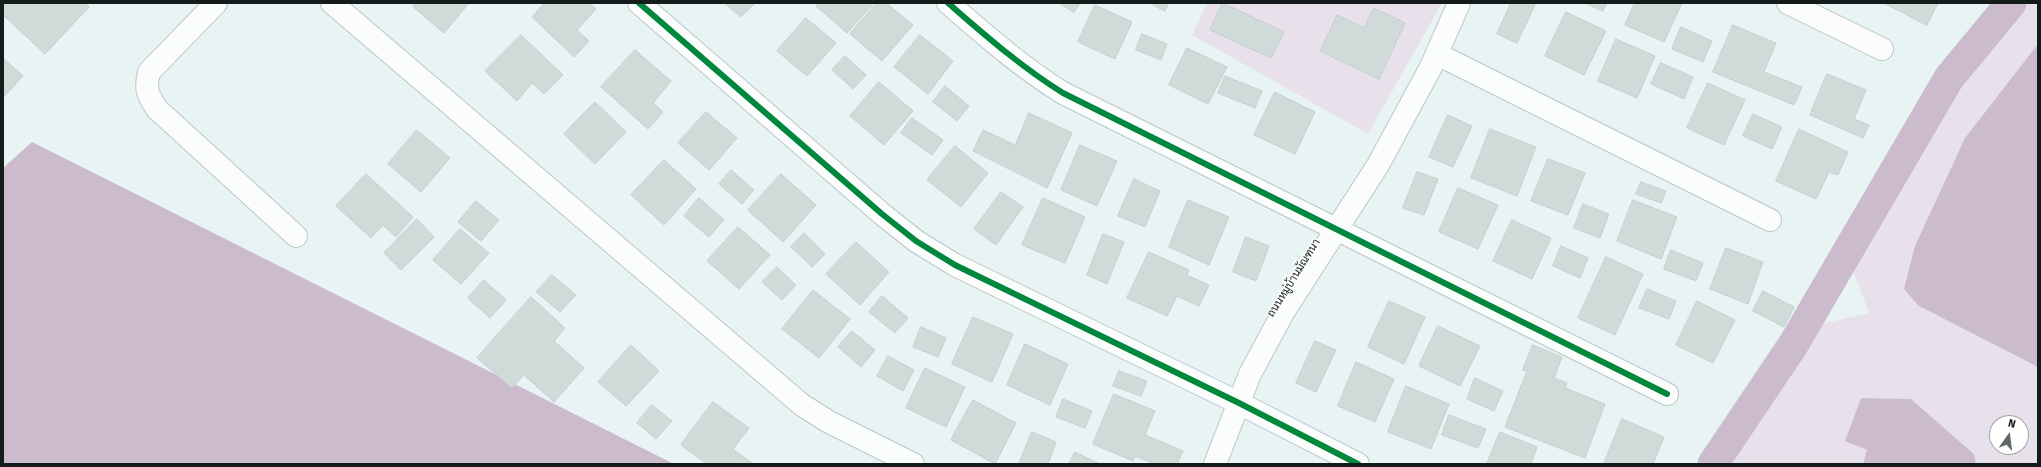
<!DOCTYPE html>
<html>
<head>
<meta charset="utf-8">
<style>
  body { margin:0 }
  #map { position:relative; width:2041px; height:467px; overflow:hidden; background:#e7f4f3; font-family:"Fira Sans",sans-serif }
  canvas { display:block }
  .frame { position:absolute; inset:0; border:4px solid #131c1b; pointer-events:none }
  .north { position:absolute; left:1989px; top:415px; width:40px; height:40px; box-sizing:border-box; background:#fff; border:1px solid #a1a4a4; border-radius:50%; rotate:14deg; font-size:11px; font-weight:700; line-height:16px; text-align:center; color:#131c1b }
  .north::after { content:''; display:block; margin:auto; width:14px; height:18px; background:#5d6867; clip-path:polygon(50% 0,100% 100%,50% 72%,0 100%) }
</style>
</head>
<body>
<div id="map">
<canvas width="2041" height="467"></canvas>
<div class="frame"></div>
<div class="north">N</div>
</div>
<script>
const ctx = document.querySelector('canvas').getContext('2d');
ctx.lineJoin = 'round';
function fill(path, color) { ctx.fillStyle = color; ctx.fill(path, 'evenodd'); }
function strokePath(path, color, width, dash) { ctx.strokeStyle = color; ctx.lineWidth = width; ctx.lineCap = dash ? 'butt' : 'round'; ctx.setLineDash(dash || []); ctx.stroke(path); }
function drawText(font, color, halo, rows, align = 'center') {
  ctx.font = font + ' "Fira Sans",Sarabun,sans-serif'; ctx.lineWidth = 3; ctx.setLineDash([]); ctx.textBaseline = 'middle'; ctx.strokeStyle = halo; ctx.fillStyle = color; for (const [text, x, y, turn = 0] of rows) {
    ctx.save(); ctx.translate(x, y); ctx.rotate((+turn || 0) * Math.PI / 180); ctx.textAlign = isNaN(turn) ? turn : align; if (halo) ctx.strokeText(text, 0, 0); ctx.fillText(text, 0, 0); ctx.restore();
  }
}
fill(new Path2D(`
  M1207,3H1442L1368,134L1192,35Z
  M2028,3H2038V44L1965,138L1919,306L2038,367V464H1976L1974,454L1911,399L1861,398L1845,441L1867,450L1863,464H1727L1745,429L1817,325L1869,313L1851,265L1945,106ZM1997,423H2021V447H1997Z`), '#e8e1ec');
fill(new Path2D(`
  M2038,44V367L1919,306L1904,289L1915,246L1965,138Z
  M32,142L674,464H3V168Z
  M1861,398L1911,399L1974,454L1976,464H1863L1867,450L1845,441Z`), '#cbbbcc');
strokePath(new Path2D(`
  M1713,464L1793,345L1949,78L2011,3`), '#cbbbcc', 31);
const building = new Path2D(`
  M3,3H85L89,7L45,54L3,15Z
  M416,3H469L444,33L413,7Z
  M545,3H589L596,9L577,30L589,41L574,57L532,17Z
  M725,3H755L741,17Z
  M818,3H874L847,33L816,6Z
  M877,3H886L913,25L882,61L850,34Z
  M1059,3H1080L1074,12Z
  M1150,3H1168L1165,11Z
  M1223,3L1284,32L1271,58L1210,30Z
  M1511,3H1536L1517,43L1497,34Z
  M1586,3H1607L1603,11Z
  M1635,3H1682L1664,42L1625,25Z
  M1884,3H1938L1927,25Z
  M1095,5L1132,22L1115,59L1078,42Z
  M1374,8L1405,23L1379,79L1320,51L1337,15L1364,28Z
  M1566,12L1606,31L1584,75L1545,56Z
  M806,18L836,43L807,76L777,51Z
  M1733,25L1776,43L1764,72L1802,87L1794,105L1713,72Z
  M1681,27L1712,41L1703,62L1672,49Z
  M1142,34L1167,44L1161,60L1136,50Z
  M521,35L563,75L544,94L532,83L517,101L485,71Z
  M920,35L953,61L928,94L894,67Z
  M1616,39L1655,56L1637,98L1598,81Z
  M1187,48L1227,67L1208,104L1169,85Z
  M635,50L671,81L653,103L663,112L648,129L601,87Z
  M845,56L866,75L853,89L832,70Z
  M3,58L23,76L3,98Z
  M1661,63L1693,77L1684,99L1651,84Z
  M1827,74L1866,90L1854,119L1869,125L1863,138L1810,115Z
  M1225,76L1262,91L1255,108L1218,93Z
  M879,82L913,111L884,145L850,116Z
  M1708,83L1745,100L1724,145L1687,128Z
  M945,86L969,106L957,121L933,102Z
  M1275,92L1315,112L1295,154L1254,135Z
  M595,102L626,132L595,164L564,134Z
  M706,112L737,138L709,170L678,143Z
  M1029,113L1072,133L1047,188L973,151L983,130L1015,145Z
  M1753,114L1782,127L1772,149L1743,136Z
  M1448,115L1472,126L1453,167L1429,157Z
  M912,118L943,140L932,155L901,133Z
  M1490,129L1536,147L1517,196L1471,178Z
  M1799,129L1848,152L1838,175L1829,172L1816,199L1776,181Z
  M417,130L450,158L421,192L388,164Z
  M1080,145L1117,161L1097,206L1061,190Z
  M955,146L988,173L961,207L927,180Z
  M1548,159L1585,173L1568,215L1531,201Z
  M664,160L696,189L664,225L631,195Z
  M731,170L754,190L742,204L719,184Z
  M1417,172L1438,179L1424,215L1403,208Z
  M366,174L413,217L396,237L383,225L371,238L336,206Z
  M781,174L816,205L783,242L748,210Z
  M1134,179L1160,191L1145,227L1118,216Z
  M1641,182L1666,191L1661,203L1636,194Z
  M1458,188L1498,205L1478,249L1439,232Z
  M1001,192L1023,207L996,245L974,229Z
  M699,198L724,220L709,237L684,216Z
  M1043,198L1085,217L1065,263L1022,245Z
  M1188,200L1229,217L1209,265L1169,247Z
  M1633,200L1677,217L1661,259L1617,241Z
  M476,201L499,220L481,241L458,222Z
  M1583,204L1609,214L1600,238L1574,228Z
  M417,219L434,237L401,270L384,253Z
  M1512,220L1551,238L1532,279L1493,261Z
  M738,227L770,255L739,289L707,261Z
  M460,229L489,253L461,284L433,260Z
  M804,233L825,254L812,267L791,247Z
  M1103,234L1124,242L1107,284L1087,275Z
  M1246,237L1269,246L1256,281L1233,272Z
  M856,242L889,272L860,305L826,274Z
  M1561,246L1588,258L1580,278L1553,266Z
  M1726,248L1763,262L1748,304L1710,289Z
  M1671,250L1703,263L1696,281L1664,269Z
  M1149,252L1189,270L1187,275L1209,285L1199,306L1177,296L1167,316L1127,298Z
  M1606,257L1643,274L1615,335L1578,318Z
  M777,267L796,285L782,300L762,282Z
  M552,275L576,295L560,312L536,292Z
  M484,280L506,300L490,318L468,298Z
  M1647,289L1676,301L1669,319L1639,308Z
  M813,290L850,319L819,358L782,329Z
  M1763,291L1794,307L1784,327L1753,311Z
  M882,296L908,318L895,333L869,312Z
  M531,297L565,328L554,341L584,368L554,402L524,375L512,388L477,358Z
  M1389,301L1425,317L1404,364L1368,347Z
  M1697,301L1735,320L1713,363L1676,345Z
  M973,317L1013,334L992,382L952,364Z
  M1438,326L1480,346L1460,386L1419,366Z
  M921,327L946,338L938,357L913,347Z
  M852,331L875,350L861,367L838,347Z
  M1315,341L1336,350L1316,392L1296,383Z
  M1025,344L1068,364L1050,405L1007,385Z
  M631,345L659,371L626,406L598,382Z
  M1533,345L1562,357L1554,378L1567,383L1565,388L1605,404L1585,458L1505,427L1527,371L1523,370Z
  M888,356L914,370L903,391L877,376Z
  M1356,362L1394,379L1375,422L1338,406Z
  M925,368L965,387L946,427L906,408Z
  M1119,371L1147,381L1141,396L1113,386Z
  M1475,378L1503,391L1494,411L1467,399Z
  M1406,386L1449,404L1431,449L1388,432Z
  M1114,394L1155,411L1145,435L1183,451L1177,464H1154L1135,456L1133,461L1093,444Z
  M1063,399L1092,411L1085,428L1056,417Z
  M973,400L1016,423L995,464L951,440Z
  M713,402L749,428L733,449L753,464H707L681,445Z
  M652,405L672,421L656,439L637,423Z
  M1449,415L1486,429L1478,448L1442,435Z
  M1622,419L1664,437L1653,464H1604Z
  M1032,432L1056,442L1048,464H1019Z
  M1500,432L1537,447L1531,464H1487Z
  M1075,452L1100,464H1069Z`);
fill(building, '#d0dad9');
strokePath(building, '#c4cece', 1);
const minor = new Path2D(`
  M216,3L149,72C145,89 147,94 157,109L296,236
  M332,3L802,405L829,422L913,464
  M639,3L882,214L916,241L955,265L1239,403L1358,464
  M948,3C985,35 1021,67 1063,93L1667,394
  M1788,3L1882,49
  M1437,54L1770,220
  M1215,464L1250,374L1284,311L1378,165L1431,67L1459,3`);
strokePath(minor, '#bcc6c5', 24);
strokePath(minor, '#fbfdfd', 22);
strokePath(new Path2D(`
  M639,3L882,214L916,241L955,265L1239,403L1358,464
  M948,3C985,35 1021,67 1063,93L1667,394`), '#00873e', 6);
drawText('11px', '#131c1b', '#fff', [
  ["ถนนหมู่บ้านมัณฑนา",1294,278,-58]
]);
</script>
</body>
</html>
